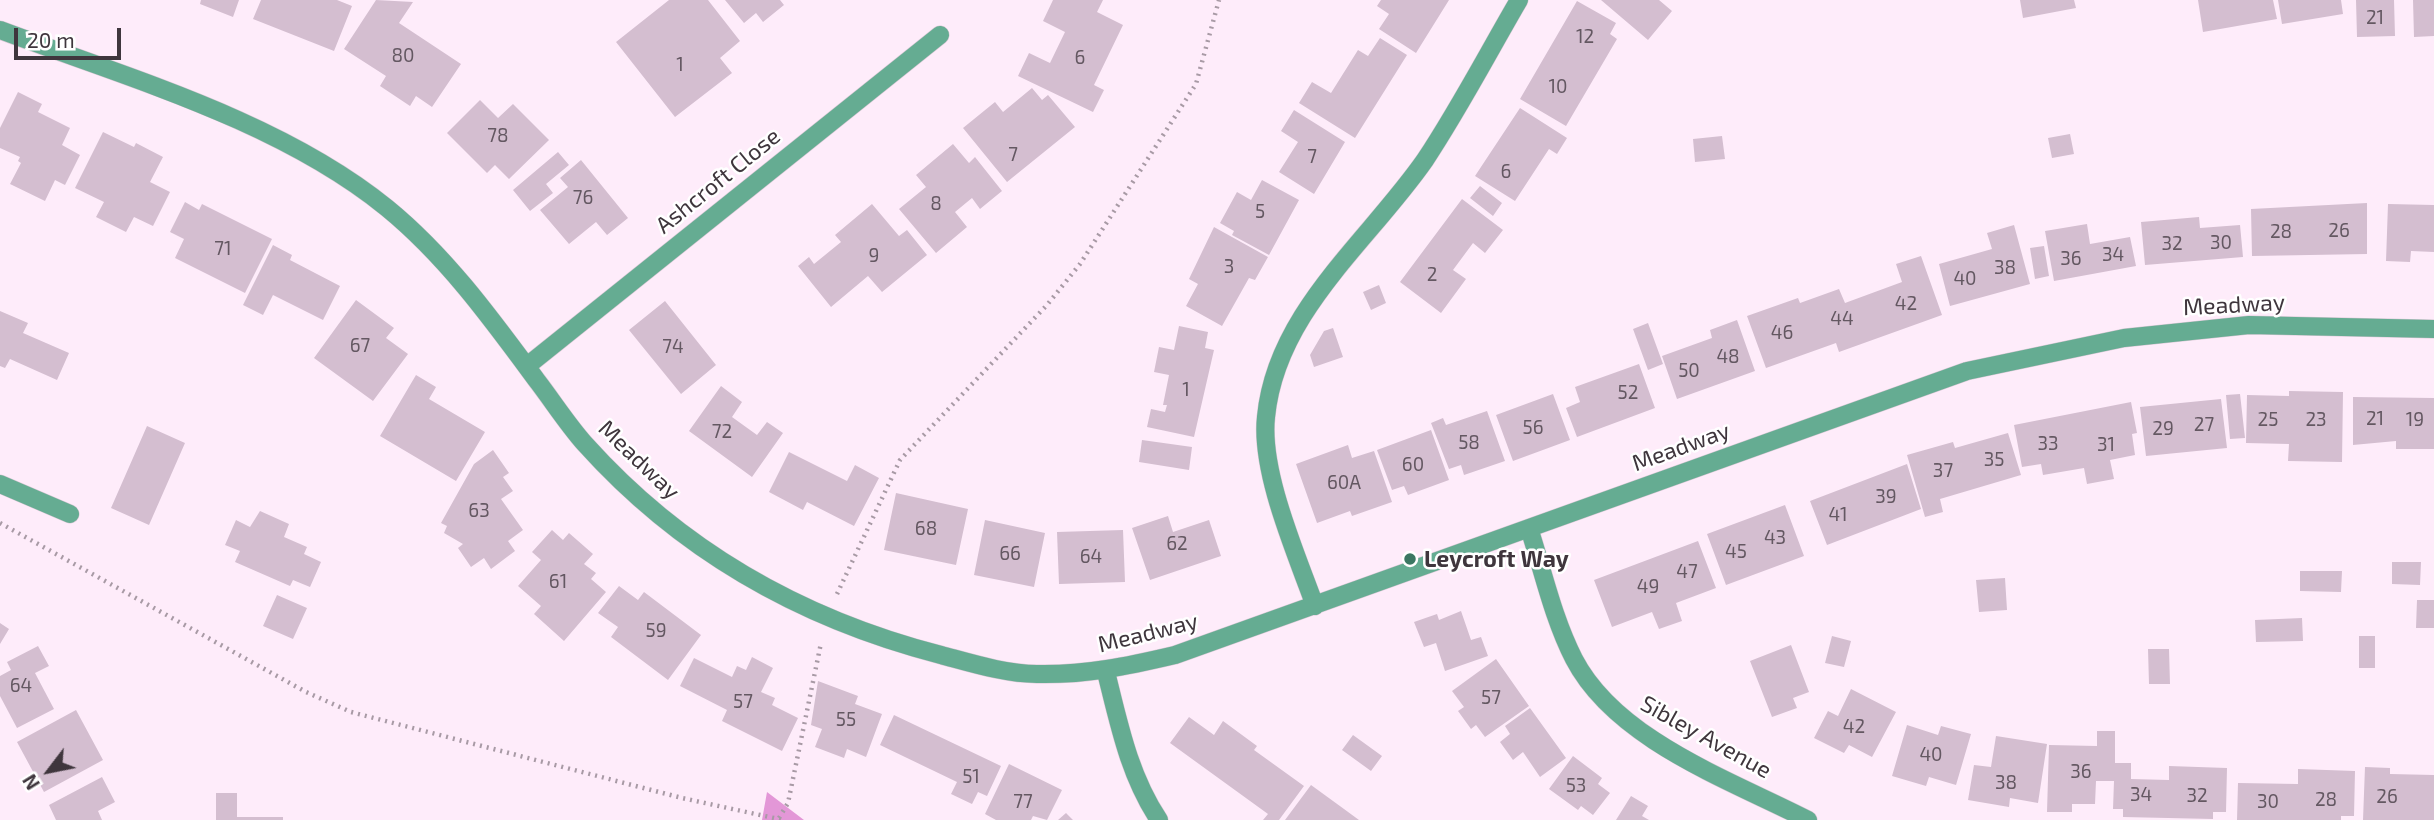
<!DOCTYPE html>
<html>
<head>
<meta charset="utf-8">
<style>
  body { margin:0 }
  #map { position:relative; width:2434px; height:820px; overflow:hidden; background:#feecfa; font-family:"Exo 2",sans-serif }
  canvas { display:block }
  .north { position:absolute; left:14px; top:736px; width:70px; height:70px; -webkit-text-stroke:5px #fff; paint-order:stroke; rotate:238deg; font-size:19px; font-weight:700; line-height:28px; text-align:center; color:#3f363d }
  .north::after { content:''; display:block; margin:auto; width:24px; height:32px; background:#3f363d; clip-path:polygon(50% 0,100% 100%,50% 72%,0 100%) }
  .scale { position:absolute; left:14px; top:28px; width:107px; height:32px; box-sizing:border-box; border:4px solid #3f363d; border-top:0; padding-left:9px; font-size:21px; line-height:24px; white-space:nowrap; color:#3f363d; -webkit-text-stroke:5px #fff; paint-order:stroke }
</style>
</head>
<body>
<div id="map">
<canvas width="2434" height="820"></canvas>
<div class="north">N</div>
<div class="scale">20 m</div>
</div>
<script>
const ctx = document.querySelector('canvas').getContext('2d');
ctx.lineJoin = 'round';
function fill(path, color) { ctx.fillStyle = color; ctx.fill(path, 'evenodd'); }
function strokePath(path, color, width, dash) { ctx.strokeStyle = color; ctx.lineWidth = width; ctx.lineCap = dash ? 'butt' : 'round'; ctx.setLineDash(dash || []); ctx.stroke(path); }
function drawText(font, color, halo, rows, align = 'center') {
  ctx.font = font + ' "Exo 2",sans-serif'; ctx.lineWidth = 5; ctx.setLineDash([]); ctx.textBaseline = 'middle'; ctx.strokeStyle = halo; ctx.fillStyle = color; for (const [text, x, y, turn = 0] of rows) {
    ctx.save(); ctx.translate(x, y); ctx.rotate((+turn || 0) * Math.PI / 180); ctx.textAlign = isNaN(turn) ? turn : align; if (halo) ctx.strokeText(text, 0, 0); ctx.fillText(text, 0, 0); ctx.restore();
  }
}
fill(new Path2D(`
  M767,792L804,820H805H762Z`), '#e397d7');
fill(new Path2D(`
  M201,0H239L233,17L200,4Z
  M261,0H337L352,6L334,51L253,19Z
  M376,0L413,2L399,23L461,64L432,107L416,96L410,106L380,86L386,76L344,49Z
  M669,0H708L740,41L720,58L732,73L675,117L616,42Z
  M725,0H780L784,5L763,22L756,13L744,23Z
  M1053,0H1103L1097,12L1123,25L1094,85L1104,90L1093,112L1018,76L1029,53L1050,63L1065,32L1043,21Z
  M1381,0H1449L1416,53L1379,29L1389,14L1377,6Z
  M1601,0H1659L1672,11L1648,40Z
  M2020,0H2074L2076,8L2023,18Z
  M2198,0H2273L2277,19L2203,32Z
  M2278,0H2341L2343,14L2282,24Z
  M2356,0H2394L2395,36L2357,37Z
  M2413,0H2434V36L2414,37Z
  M1577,1L1616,23L1610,34L1617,39L1566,126L1520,99Z
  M1380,38L1407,55L1355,138L1299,103L1312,82L1331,93L1358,50L1368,56Z
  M1032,88L1042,100L1048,95L1075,127L1007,182L963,128L995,102L1003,112Z
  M18,92L42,104L38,112L70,128L62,145L80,155L65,185L55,180L45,201L10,184L21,163L18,161L20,157L0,148V128Z
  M480,100L498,118L513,104L549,140L509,179L495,165L487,173L447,133Z
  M1520,108L1567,138L1557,154L1549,149L1515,201L1475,176Z
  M1294,110L1345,142L1314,194L1279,172L1298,142L1281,131Z
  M103,132L134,147L136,143L163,157L150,182L170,192L153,226L134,217L126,232L96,217L104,202L75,188Z
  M2070,134L2074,154L2052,158L2048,138Z
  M1722,136L1725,159L1695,162L1693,139Z
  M953,144L969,163L975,157L1002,191L980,209L972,198L955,212L967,227L936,253L899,209L926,187L916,175Z
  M558,152L569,165L546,184L553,193L530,211L513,190Z
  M581,160L628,218L607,235L596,222L569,244L540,210L568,187L560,178Z
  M1262,180L1299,200L1269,255L1232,235L1234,231L1220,223L1237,192L1251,200Z
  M1480,186L1502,203L1493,216L1470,198Z
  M1462,199L1503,230L1485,253L1473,243L1453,270L1466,279L1441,313L1400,282Z
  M185,202L199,210L202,204L272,239L245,293L175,258L184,239L170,232Z
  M2367,203V254L2252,256L2251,209Z
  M872,204L899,236L907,230L927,255L882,292L868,276L831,307L798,266L809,257L814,264L841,242L835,235Z
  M2388,204L2434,205V252L2411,251L2410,262L2386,261Z
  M2199,217L2200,228L2240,225L2243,257L2145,265L2141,222Z
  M2087,224L2090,244L2130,237L2136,266L2054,281L2045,231Z
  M2014,225L2030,284L1950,306L1939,264L1992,249L1987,233Z
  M1214,227L1268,257L1255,280L1249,278L1222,326L1186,306L1198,284L1189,279Z
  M273,245L292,255L290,260L340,286L323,320L273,295L263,315L243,305Z
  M2044,246L2049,276L2035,279L2030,248Z
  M1921,256L1942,315L1839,352L1836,343L1766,368L1747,316L1798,298L1800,303L1839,289L1845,303L1902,282L1896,264Z
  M1379,285L1386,303L1371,310L1363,292Z
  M356,300L394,328L386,338L408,354L373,401L314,358Z
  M665,301L716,365L681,394L629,330Z
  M0,311L28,323L23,333L69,353L57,380L10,359L5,368L0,366Z
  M1737,320L1755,371L1677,399L1662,356L1712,338L1710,330Z
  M1648,323L1663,364L1648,370L1633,329Z
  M1179,326L1208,332L1205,348L1214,350L1194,437L1147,427L1151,409L1165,412L1167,405H1163L1169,375L1154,372L1159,347L1174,350Z
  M1333,328L1343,357L1314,367L1310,355L1324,331Z
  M1639,364L1655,408L1577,437L1566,408L1580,402L1575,387Z
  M416,375L436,387L429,399L485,432L456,481L380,436Z
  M721,386L742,402L732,417L757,435L767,422L783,433L752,477L689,431Z
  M2289,391L2343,392L2342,462L2288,461L2289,444L2246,443L2247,395L2289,396Z
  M1553,394L1570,440L1513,461L1496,415Z
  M2240,394L2245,438L2230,439L2226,395Z
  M2353,397L2434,398V449H2396V441L2353,445Z
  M2221,399L2227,448L2146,456L2140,407Z
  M2131,402L2137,433L2132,434L2135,455L2110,460L2114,479L2087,484L2084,468L2043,475L2041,464L2022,467L2014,425Z
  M1487,411L1505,461L1464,475L1461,465L1449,469L1431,423L1443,418L1446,425Z
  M147,426L185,443L149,525L111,508Z
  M1431,430L1449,480L1408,495L1404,486L1392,490L1377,450Z
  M2008,433L2021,475L1940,499L1943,512L1925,517L1907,455L1953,442L1955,448Z
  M1142,440L1192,447L1189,470L1139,462Z
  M1348,445L1352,458L1374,451L1392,502L1352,516L1350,511L1317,523L1296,464Z
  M493,450L509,473L503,477L513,491L501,499L523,530L508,541L515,551L491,569L484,558L471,567L458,548L463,544L444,533L447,526L441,523L474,464Z
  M789,452L847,481L855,465L879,478L854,526L807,502L803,510L769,492Z
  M1907,464L1921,509L1827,545L1810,501Z
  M896,493L968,509L956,565L884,550Z
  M1785,505L1804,556L1726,585L1707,534Z
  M260,511L289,524L284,537L307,547L304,554L321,562L310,587L293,580L290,586L235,562L240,551L225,545L236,520L250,527Z
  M1168,516L1173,532L1209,520L1221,556L1150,580L1132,528Z
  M985,520L1045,533L1034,587L974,575Z
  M552,530L563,540L569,533L593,554L584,564L596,573L591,579L606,592L564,641L534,614L541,606L518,586L541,560L532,552Z
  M1123,530L1125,582L1059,584L1057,532Z
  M1698,541L1716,588L1676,603L1682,621L1659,629L1652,612L1612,627L1594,580Z
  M2392,562H2421L2420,585L2392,584Z
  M2300,571H2342L2341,592L2300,591Z
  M2005,578L2007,610L1979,612L1976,580Z
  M619,586L638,600L644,592L701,635L668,680L611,637L618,627L598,613Z
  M277,595L307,608L293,639L263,626Z
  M2417,600H2434V628H2416Z
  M1461,611L1471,640L1481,637L1488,656L1445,671L1436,643L1424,647L1414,622L1437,614L1439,620Z
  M2302,618L2303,641L2256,642L2255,620Z
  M0,623L9,629L0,644Z
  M1832,636L1851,641L1844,667L1825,663Z
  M2359,636H2375V668H2359Z
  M1791,645L1809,692L1793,698L1797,708L1772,717L1750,661Z
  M38,646L49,666L35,673L54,709L17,728L0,696V676L11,670L7,662Z
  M2148,649H2169L2170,684H2149Z
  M752,657L773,668L761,692L775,698L772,705L798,718L782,751L722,721L727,710L680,686L694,658L732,677L737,666L746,670Z
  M1496,659L1529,706L1485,737L1476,725L1471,729L1458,711L1464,707L1452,691Z
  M818,681L858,696L855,704L882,714L866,757L847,749L844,758L815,747L822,729L811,725Z
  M1851,689L1896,712L1872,757L1849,745L1844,753L1814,738L1828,711L1838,716Z
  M1530,708L1566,758L1540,777L1523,752L1513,760L1500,742L1510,734L1505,726Z
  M76,710L103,760L44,792L17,742Z
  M894,715L1001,766L987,796L978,792L972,804L951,794L957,782L880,745Z
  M1189,717L1214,735L1223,721L1257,746L1254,750L1304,786L1279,820H1263L1268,814L1170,743Z
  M1907,725L1938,735L1941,726L1971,734L1956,785L1929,777L1926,786L1892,776Z
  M2097,731H2115V763H2131V779L2169,780V766L2227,768L2226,812H2213V819L2123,817V809H2113L2114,781H2096L2095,804H2072V812H2047L2049,745L2097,746Z
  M1353,735L1382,756L1371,771L1342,750Z
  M1996,736L2047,744L2038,803L2010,798L2009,807L1968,800L1974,765L1991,767Z
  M1573,756L1602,778L1598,784L1610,793L1593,815L1581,806L1578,810L1549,789Z
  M1009,764L1062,790L1047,820L1033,816L1031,820H996L985,814Z
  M2365,767L2390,768V774L2434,775V820H2363Z
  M2298,769L2355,771L2354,816H2341V820H2237L2238,783L2298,784Z
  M102,777L115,802L98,811L102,820H56L49,805Z
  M1311,785L1344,809L1359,820H1285Z
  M216,793H237V817H283V820H216Z
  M1631,796L1648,806L1642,816L1649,820H1616Z
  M1066,813L1073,820H1058Z`), '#d4bed0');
const minor = new Path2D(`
  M0,30C128,78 280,121 387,208C447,257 493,321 538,382C554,403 568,425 585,444C682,552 801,619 941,655C971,663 1006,674 1037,674C1087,675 1128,666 1175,655L1967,371L2124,338L2249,325L2434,329
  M527,366L940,35
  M0,484L70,514
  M1529,528C1543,571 1553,618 1574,659C1616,740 1730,780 1808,820
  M1315,606C1296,553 1260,472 1266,417C1276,312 1368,242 1425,160C1459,109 1488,53 1519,0
  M1106,672C1119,724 1129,775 1159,820`);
strokePath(minor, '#d8c8d4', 19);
strokePath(new Path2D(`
  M0,523L306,692L351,712L682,798L783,820
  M837,594L900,460L1047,305L1080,264L1196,84L1219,0
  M779,818L788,803L821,643`), '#a89aa5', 4.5, [2, 5]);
strokePath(minor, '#65ac92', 18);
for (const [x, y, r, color] of [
  [1410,559,7,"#3b7762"]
]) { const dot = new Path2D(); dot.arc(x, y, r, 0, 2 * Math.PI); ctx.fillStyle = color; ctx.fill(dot); strokePath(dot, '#fff', 2.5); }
drawText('19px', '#645862', null, [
  ["21",2375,18],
  ["12",1585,37],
  ["80",403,56],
  ["6",1080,58],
  ["1",680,65],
  ["10",1558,87],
  ["78",498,136],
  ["7",1013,155],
  ["7",1312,157],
  ["6",1506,172],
  ["76",583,198],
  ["8",936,204],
  ["5",1260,212],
  ["26",2339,231],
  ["28",2281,232],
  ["30",2221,243],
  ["32",2172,244],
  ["71",223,249],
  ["34",2113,255],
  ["9",874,256],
  ["36",2071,259],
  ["3",1229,267],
  ["38",2005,268],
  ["2",1432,275],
  ["40",1965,279],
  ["42",1906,304],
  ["44",1842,319],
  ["46",1782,333],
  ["67",360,346],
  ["74",673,347],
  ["48",1728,357],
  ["50",1689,371],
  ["1",1186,390],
  ["52",1628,393],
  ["21",2375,419],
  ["25",2268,420],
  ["23",2316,420],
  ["19",2415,420],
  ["27",2204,425],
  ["56",1533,428],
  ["29",2163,429],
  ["72",722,432],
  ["58",1469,443],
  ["33",2048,444],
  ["31",2106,445],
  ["35",1994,460],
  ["60",1413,465],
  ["37",1943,471],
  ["60A",1344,483],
  ["39",1886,497],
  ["63",479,511],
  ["41",1838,515],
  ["68",926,529],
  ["43",1775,538],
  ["62",1177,544],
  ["45",1736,552],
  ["66",1010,554],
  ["64",1091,557],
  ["47",1687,572],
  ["61",558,582],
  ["49",1648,587],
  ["59",656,631],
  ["64",21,686],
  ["57",1491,698],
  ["57",743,702],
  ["55",846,720],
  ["42",1854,727],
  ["40",1931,755],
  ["36",2081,772],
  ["51",971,777],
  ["38",2006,783],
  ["53",1576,786],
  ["34",2141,795],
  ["32",2197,796],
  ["26",2387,797],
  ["28",2326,800],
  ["77",1023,802],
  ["30",2268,802]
]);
drawText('23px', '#3f363d', '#fff', [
  ["Ashcroft Close",718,181,-39],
  ["Meadway",2234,305,-3],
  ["Meadway",1681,447,-20],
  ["Meadway",639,460,44],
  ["Meadway",1148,633,-14],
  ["Sibley Avenue",1706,737,29]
]);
drawText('bold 23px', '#3f363d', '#fff', [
  ["Leycroft Way",1424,559]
], 'left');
</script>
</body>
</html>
